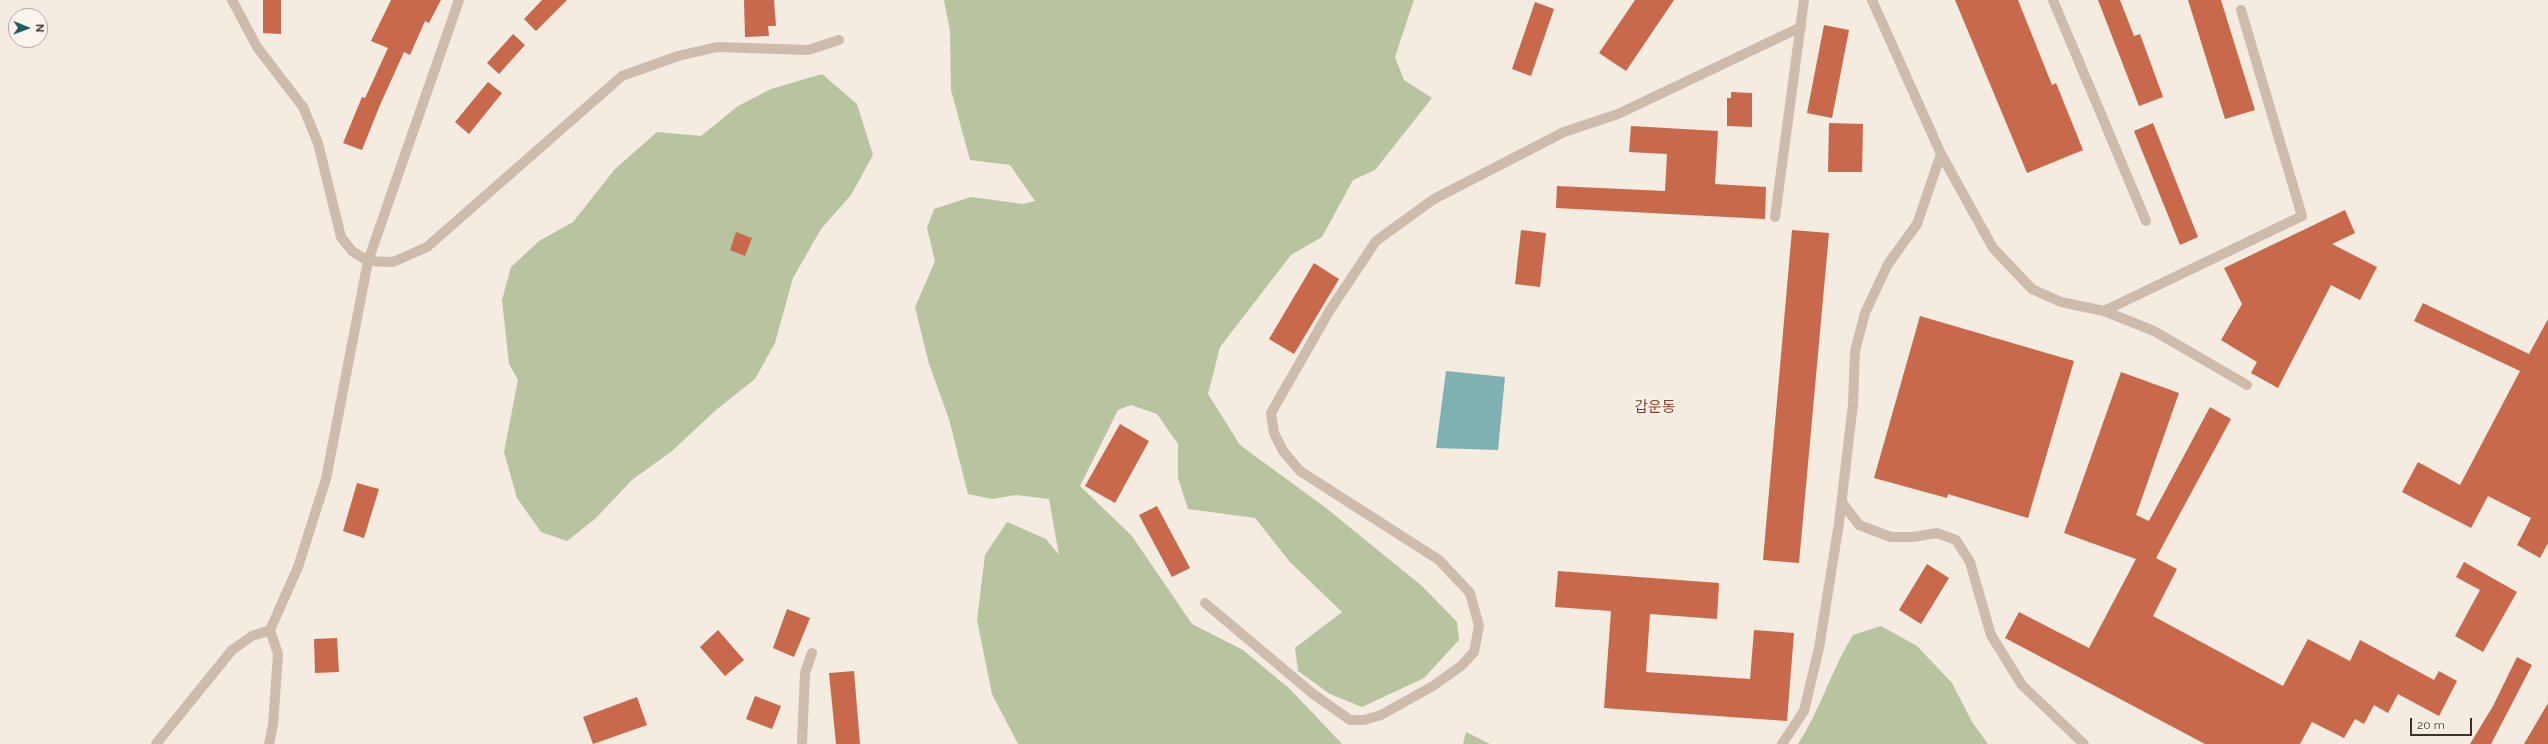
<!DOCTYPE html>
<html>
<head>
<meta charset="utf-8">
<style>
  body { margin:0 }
  #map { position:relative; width:2548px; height:744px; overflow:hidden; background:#f4ebe1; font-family:Raleway,sans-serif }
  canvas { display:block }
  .north { position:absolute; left:8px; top:8px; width:40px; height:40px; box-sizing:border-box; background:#fbf5ee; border:1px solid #aea6a0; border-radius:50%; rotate:91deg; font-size:11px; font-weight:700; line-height:16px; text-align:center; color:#3b302b }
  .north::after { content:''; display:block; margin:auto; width:14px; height:18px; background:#1f5a5e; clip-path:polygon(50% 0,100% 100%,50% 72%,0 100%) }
  .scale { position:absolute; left:2410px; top:718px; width:62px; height:18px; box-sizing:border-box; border:2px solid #3b302b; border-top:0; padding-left:5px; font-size:12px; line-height:14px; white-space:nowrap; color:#3b302b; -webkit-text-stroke:3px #fbf5ee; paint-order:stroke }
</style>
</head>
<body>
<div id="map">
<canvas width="2548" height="744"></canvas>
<div class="north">N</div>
<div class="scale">20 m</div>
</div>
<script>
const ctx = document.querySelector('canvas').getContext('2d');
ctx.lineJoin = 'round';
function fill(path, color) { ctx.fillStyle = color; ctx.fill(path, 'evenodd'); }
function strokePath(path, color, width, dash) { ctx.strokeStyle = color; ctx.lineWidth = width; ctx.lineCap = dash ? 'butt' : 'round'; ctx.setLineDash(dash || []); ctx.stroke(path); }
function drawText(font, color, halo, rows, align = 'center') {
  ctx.font = font + ' Raleway,"Noto Sans KR",sans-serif'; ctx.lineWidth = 3; ctx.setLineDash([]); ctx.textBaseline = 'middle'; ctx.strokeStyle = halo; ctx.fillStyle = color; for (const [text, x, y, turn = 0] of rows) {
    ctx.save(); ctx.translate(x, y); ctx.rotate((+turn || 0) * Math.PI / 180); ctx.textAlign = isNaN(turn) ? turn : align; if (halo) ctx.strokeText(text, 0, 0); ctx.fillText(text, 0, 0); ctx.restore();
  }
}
fill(new Path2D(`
  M944,0H1414L1395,57L1404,80L1432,98L1375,170L1353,180L1322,237L1291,255L1220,347L1208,394L1240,445L1326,508L1422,586L1457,622L1459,640L1424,678L1362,707L1330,694L1298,671L1295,648L1342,612L1290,562L1255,518L1188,509L1178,478V444L1157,414L1131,405L1118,410L1080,486L1132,536L1192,624L1243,650L1291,690L1342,744H1018L992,694L977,620L985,555L1007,522L1046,539L1059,555L1049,499L1016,495L992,499L968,494L949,419L929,364L915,307L935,261L927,228L934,209L971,197L1023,204L1035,201L1010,165L970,160L951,90L950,31Z
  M822,74L857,104L873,155L851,195L821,229L793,278L775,343L755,379L716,410L672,451L632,480L595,519L567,541L541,532L517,498L504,452L518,380L509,364L502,300L511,267L539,241L573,222L615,169L657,132L701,136L738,106L771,89Z
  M1881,626L1917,646L1952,683L1972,722L1988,744H1798C1821,709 1831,670 1853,635Z
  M1466,732L1490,744H1463Z`), '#b8c4a0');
fill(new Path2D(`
  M1446,371L1505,377L1498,450L1436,448Z`), '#7fb0b2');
fill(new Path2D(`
  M263,0H281V34L263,33Z
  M391,0H441L429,23L425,21L410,55L404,52L380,105L362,150L343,143L362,97L365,98L388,48L371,41Z
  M542,0H567L536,31L524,19Z
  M744,0H774L776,26H768L769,36L745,37Z
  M1635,0H1674L1626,71L1599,53Z
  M1955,0H2018L2052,85L2056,83L2083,150L2027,173Z
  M2098,0H2120L2134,36L2140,34L2163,97L2139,106Z
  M2188,0H2221L2255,110L2225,119Z
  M1535,2L1554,9L1531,76L1512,69Z
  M1824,25L1849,30L1832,118L1807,113Z
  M513,34L525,45L499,74L487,63Z
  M488,82L502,93L469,134L455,122Z
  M1731,92L1752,93V127L1727,126V98H1731Z
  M1829,123L1863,124L1862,172H1828Z
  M2153,123L2198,237L2180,245L2134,131Z
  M1631,126L1718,131L1715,184L1766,187L1765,219L1556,208L1557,186L1665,191L1667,154L1629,152Z
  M2345,210L2355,233L2332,244L2377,267L2360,300L2331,285L2278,388L2251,373L2257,362L2221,340L2242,304L2224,268Z
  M1521,230L1546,233L1540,287L1515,284Z
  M1792,230L1829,233L1799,563L1763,560Z
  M736,232L752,238L745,256L730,250Z
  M1314,263L1339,279L1294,354L1269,339Z
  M2423,303L2529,354L2548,319V543L2540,558L2517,545L2531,518L2488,496L2471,528L2402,492L2418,462L2460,485L2520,371L2414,321Z
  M1920,316L2074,361L2028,518L1948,494L1947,498L1874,478Z
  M2121,372L2179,393L2136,515L2149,521L2210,407L2231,419L2156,558L2177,569L2153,616L2283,686L2308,639L2350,661L2360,640L2434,680L2439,671L2457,681L2439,716L2398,694L2388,713L2374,705L2364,724L2355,719L2344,738L2312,722L2300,744H2205L2005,638L2019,612L2089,648L2136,559L2064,533Z
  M1120,424L1149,441L1115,503L1085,486Z
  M357,483L379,489L364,538L343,531Z
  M1157,506L1190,568L1172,577L1139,515Z
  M2464,562L2517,592L2483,652L2455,636L2480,590L2456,577Z
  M1927,564L1949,578L1921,624L1899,610Z
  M1558,571L1719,583L1717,619L1650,614L1646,672L1750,679L1754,630L1794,633L1787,721L1604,708L1611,611L1555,607Z
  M787,609L810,618L794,657L773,648Z
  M718,630L744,660L725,676L700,647Z
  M337,638L339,672L315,673L314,639Z
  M2517,657L2532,665L2491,744H2470L2493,706Z
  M854,671L860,744H836L829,673Z
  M755,696L781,706L772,729L746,719Z
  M637,697L647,725L593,744L583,717Z
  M2548,703V744H2524Z`), '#c8694b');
strokePath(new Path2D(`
  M232,0L257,47L303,107L318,143L341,237L352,251L368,261L393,262L427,247L622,76L678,56L717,47L808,50L839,40
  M1872,0L1941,154L1993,248L2032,289L2061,302L2104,311L2154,331L2247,385
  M2053,0L2146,221
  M1775,217L1804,0
  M2104,311L2302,216L2241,10
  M1842,502L1859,525L1891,537H1913L1937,533L1956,540L1970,562L1991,635L2022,685L2084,744
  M1205,603L1312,693L1350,720H1364L1381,715L1433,686L1461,666L1474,652L1479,626L1470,593L1439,560L1300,471L1283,451L1274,433L1271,413L1330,310L1376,241L1434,199L1564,132L1618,114L1801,27
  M270,630L298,567L326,479L368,261L459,0
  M156,744L232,650L252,636L270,630L278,654L273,725L269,744
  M802,744L805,673L812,653
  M1782,744L1804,711L1819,648L1839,523L1853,404L1855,351L1865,313L1888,264L1917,224L1941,154`), '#cdbbac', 10);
drawText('15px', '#8c3b22', '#fbf5ee', [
  ["갑운동",1655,407]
]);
</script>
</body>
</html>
